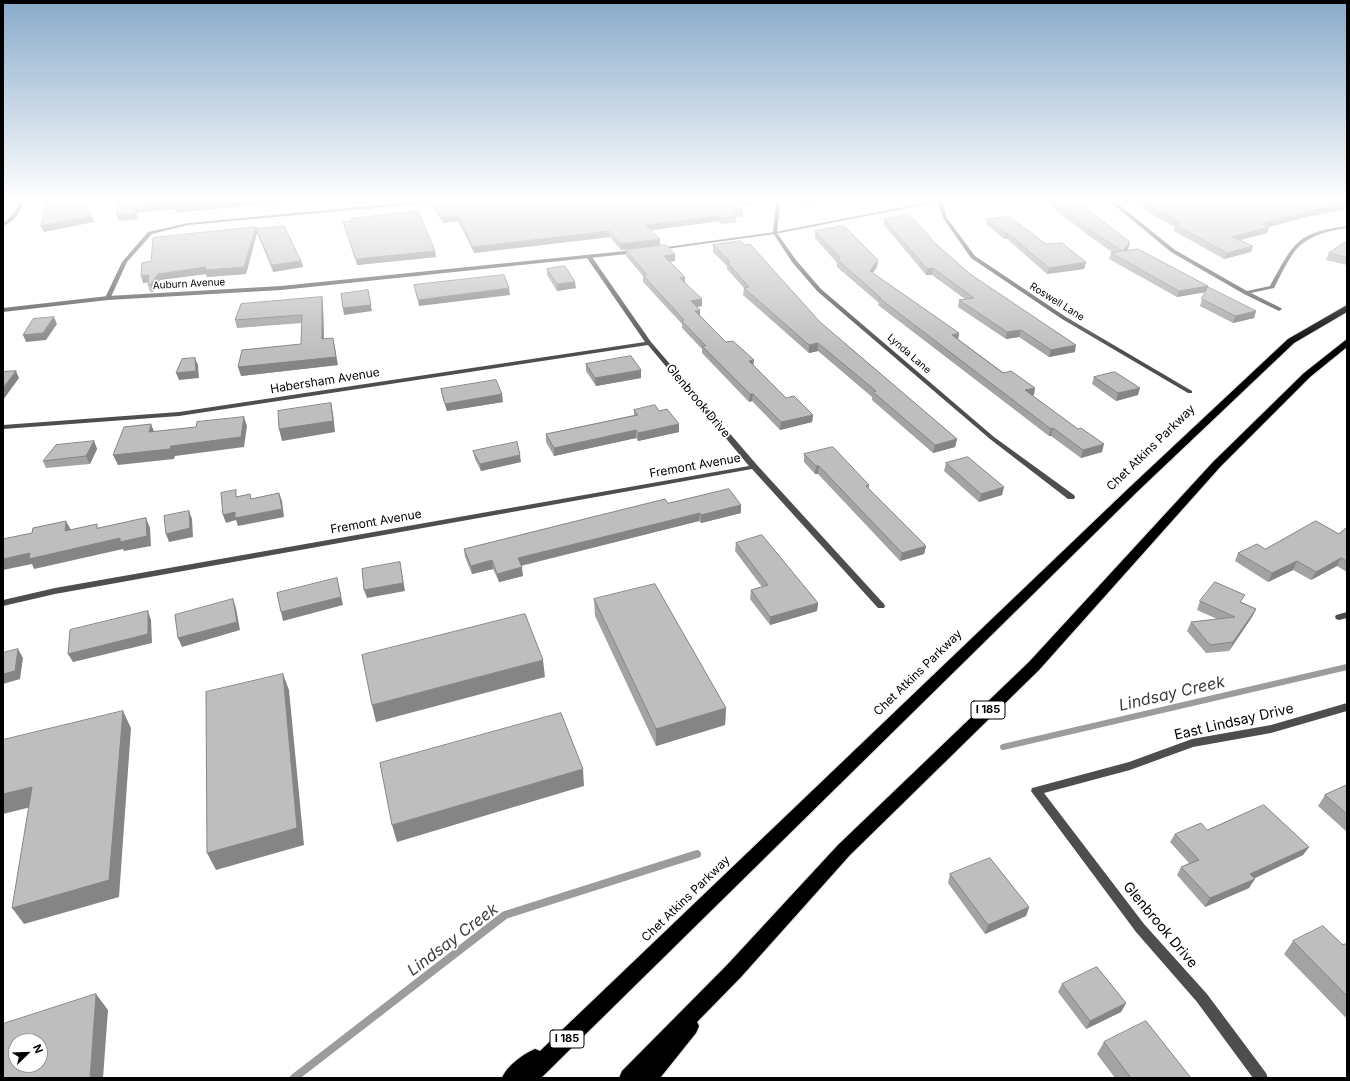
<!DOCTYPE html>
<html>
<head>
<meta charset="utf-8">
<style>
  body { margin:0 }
  #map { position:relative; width:1350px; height:1081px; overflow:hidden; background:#fff; font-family:Inter,sans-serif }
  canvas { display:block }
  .frame { position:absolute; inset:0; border:4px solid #000; pointer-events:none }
  .north { position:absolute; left:8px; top:1033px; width:40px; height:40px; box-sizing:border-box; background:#fff; border:1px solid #999; border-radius:50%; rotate:67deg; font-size:11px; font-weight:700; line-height:16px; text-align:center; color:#000 }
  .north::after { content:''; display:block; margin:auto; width:14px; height:18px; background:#000; clip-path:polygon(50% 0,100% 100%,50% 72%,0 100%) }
</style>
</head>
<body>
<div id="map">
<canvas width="1350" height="1081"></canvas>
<div class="frame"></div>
<div class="north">N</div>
</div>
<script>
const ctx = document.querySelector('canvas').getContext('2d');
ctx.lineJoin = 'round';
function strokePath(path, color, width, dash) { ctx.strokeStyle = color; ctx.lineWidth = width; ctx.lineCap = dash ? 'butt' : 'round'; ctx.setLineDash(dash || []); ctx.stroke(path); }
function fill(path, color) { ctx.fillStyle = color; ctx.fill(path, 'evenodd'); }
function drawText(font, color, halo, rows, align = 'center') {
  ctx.font = font + ' Inter,sans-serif'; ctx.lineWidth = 3.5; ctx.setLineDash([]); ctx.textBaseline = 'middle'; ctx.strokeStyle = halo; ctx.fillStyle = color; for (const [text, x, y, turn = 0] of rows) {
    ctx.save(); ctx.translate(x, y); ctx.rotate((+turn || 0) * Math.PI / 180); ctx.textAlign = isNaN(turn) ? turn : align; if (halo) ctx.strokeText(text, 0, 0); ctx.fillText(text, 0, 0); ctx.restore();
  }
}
strokePath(new Path2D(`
  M1003,747L1347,667`), '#9c9c9c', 6);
strokePath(new Path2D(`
  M294,1078L505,915L697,854`), '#9c9c9c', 8);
const motorway = new Path2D(`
  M1347,305V312L1294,343L1139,490L541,1078H502C507,1066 523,1054 535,1049L540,1051L1131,486L1288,339Z
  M1347,339V347L1310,377L1221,466L1039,670L850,855L741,977L697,1022L699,1026L696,1033L660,1078H619L622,1071L727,965L838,845L1029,662L1213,462L1304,373Z`);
strokePath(motorway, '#dbdbdb', 2);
fill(new Path2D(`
  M20,200H24C21,211 14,222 3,226V223C12,217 17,210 20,200Z
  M435,200H451L449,201L188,225L152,234L127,262L110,299L105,298L122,262L148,232L188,223Z
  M774,200H778L780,205L777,233L796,260L821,289L994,437L1074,495L1075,497L1074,499H1068L990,439L817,291L792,262L773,233L776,205Z
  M938,200L942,201L947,218L975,256L1066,317L1192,391V393H1188L1062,319L971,258L943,218Z
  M1108,200H1113L1175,250L1247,291L1270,286C1294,243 1295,233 1347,226V228C1322,232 1302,237 1289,260C1283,269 1279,279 1274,288L1251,293L1281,308L1282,309L1279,311L1244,294L1171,252Z
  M590,256L592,257L651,342L757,465L884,604L885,606L884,608H878L752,469L55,594L3,606V600L55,588L749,466L648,345L179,416L3,429V425L179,412L645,342L587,258Z
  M1347,612V618L1339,620L1336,619L1335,617L1336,615Z
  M1347,703V711L1271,733L1193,747L1130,770L1044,793L1144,924L1207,994L1266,1073L1268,1078H1253L1197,1002L1136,932L1031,791L1032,788L1036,787L1129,762L1192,739L1271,725Z`), '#4e4e4e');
fill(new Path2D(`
  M940,200H949L775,234L659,250L657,249L659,248L775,232Z
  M635,250L637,251V253L281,290L108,300L3,312V308L108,296L281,286Z`), '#4e4e4e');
fill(motorway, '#000');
fill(new Path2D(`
  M430,200H511V201L515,200H751V205L740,206L743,211V217H736V223L720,224L719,221L651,230L660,239V245L621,250L610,237L474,253L458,221L443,223L430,204Z
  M1043,200H1074L1130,242L1128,249L1126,250L1208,286L1207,291L1256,311L1254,318L1233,323L1200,306L1202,299L1206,292L1177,297L1109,259L1111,253L1112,252L1085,233Z
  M1131,200H1347V209L1306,217L1269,227L1267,233L1240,240L1253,246L1251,252L1224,259L1174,231L1175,227L1146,211V209Z
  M351,219L435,251L436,257L357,265L345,229L343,222L351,221Z
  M884,219L936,244L970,274L1075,352L1049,357L1019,337L1006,339L958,307L959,300L965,299L932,275H926L884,225Z
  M987,219L1046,244L1086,262L1084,269L1047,274L1007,239H1004L986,224Z
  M256,227V229L301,261L303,267L273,272L257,233L246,274L207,277L206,274L160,280L153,292H150L148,285V282L143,283L151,261Z
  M815,231L877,267L873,273L959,333L958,339L1034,395H1032L1102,452L1081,458L1051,436H1049L878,305L879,303L837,267V263L815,238Z
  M1347,241V265L1326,260L1329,253Z
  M713,245L820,322L957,439L955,447L933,453L872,400V397L818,351L809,353L743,295L744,288L727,269V266L713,252Z
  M626,250L675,261L670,262L685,277V282L702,306L696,307L700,310V315L726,342L753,366L786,398L813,415L812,422L780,430L752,401L749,402L702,353V349L682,328V324L643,282V276L626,256Z
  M547,269L576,288L557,291L547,275Z
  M322,297L323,305L324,339L338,365L241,376L301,344L302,323L237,328L235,320Z
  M586,364L641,378L596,386L586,371Z
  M1094,377L1138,395L1116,401L1092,384Z
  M441,389L503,402L447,411L442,396Z
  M634,410L659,411L679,432L638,441L636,438L554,456L546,442V434L634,415Z
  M94,441L97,449L90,464L46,468L43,461Z
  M473,451L521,462L481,471L475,459Z
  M804,454L869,485V489L926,546L924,554L900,561L818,474H815L804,462Z
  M946,463L1002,495L979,502L944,471Z
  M668,503L741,505V513L701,523L699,521L521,566L523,576L499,582L493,569L472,574L465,557L464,549Z
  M1347,527V572L1337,566L1311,580L1293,570L1268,582L1235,561L1238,553L1265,549L1339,534Z
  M736,543L818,603L817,611L770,625L750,599L751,590L762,587L735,551Z
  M594,599L726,708L725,725L656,746L595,616Z
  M1200,601L1242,602L1256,609L1252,617L1229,651L1206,653L1187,631L1191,622L1217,619L1197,610Z
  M1347,785V832L1318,806L1325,795Z
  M1207,830L1309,847L1303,855L1254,878L1249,888L1205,907L1177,875L1181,867L1189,863L1170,842L1175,834Z
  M950,874L1029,907L1026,916L985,934L948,883Z
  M1293,941L1343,945L1347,943V1019L1284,954Z
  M1062,984L1126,1003L1121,1012L1086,1029L1058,992Z
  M1104,1042L1191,1078H1115L1097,1054Z`), '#a3a3a3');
fill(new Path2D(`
  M244,200H305L283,202L177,213L175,209L137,213V219L119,221L117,216L135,208L176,202Z
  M742,200H751V205L736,206V201Z
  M804,200H836L804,205Z
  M1347,204V209L1306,217L1269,227L1267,233L1229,243L1232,237L1261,224L1309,211Z
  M458,215V221L443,223L442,217Z
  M92,216L94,222L44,232L41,226Z
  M719,216V221L646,231V225Z
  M256,227L257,233L246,274L207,277L206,274L160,280L153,292L150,285L158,274Z
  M609,231L610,237L474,253L473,247Z
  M1005,233H1008L1007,239H1004Z
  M660,239V245L621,250V244Z
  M1130,242L1128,249L1122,257L1123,251Z
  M1253,246L1251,252L1224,259L1227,253Z
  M435,251L436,257L357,265L356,259Z
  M675,254V261L664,262V256Z
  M878,260L877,267L869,277L870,271Z
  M301,261L303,267L273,272L272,265Z
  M1086,262L1084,269L1047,274L1049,268Z
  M933,268L932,275H926L927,269Z
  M149,275L151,282L143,283L141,276Z
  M685,277V283L680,278Z
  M575,282L576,288L557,291V284Z
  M1208,286L1206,292L1177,297L1179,291Z
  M509,288L510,295L419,306L418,300Z
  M368,290L372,311L344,315L343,308Z
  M322,297L323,305L324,347L322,339Z
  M702,299V306L691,308V301Z
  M700,310V317L695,311Z
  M1256,311L1254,318L1233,323L1235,316Z
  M54,317L57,324L46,340L26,342L23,335Z
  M1021,330L1019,337L1006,339L1007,332Z
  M959,333L958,340L952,335Z
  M333,338L338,365L241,376L238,367Z
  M818,343V351L809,353V345Z
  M1076,345L1075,352L1049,357L1051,350Z
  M195,358L198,365L199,378L179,380L176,373Z
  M754,360L753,368L749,361Z
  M641,370V378L596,386L595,378Z
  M16,371L19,378L3,400V388Z
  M1035,388L1034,395L1023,397L1025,390Z
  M1140,388L1138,395L1116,401L1118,393Z
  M502,394L503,402L447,411L445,404Z
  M750,394H753L752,401L749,402Z
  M331,403L333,414L335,432L282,441L279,429Z
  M813,415L812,422L780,430L781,422Z
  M244,417L247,426L244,447L175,456L174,459L118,465L113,455L171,446Z
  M151,424L155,434L149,432Z
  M679,424V432L638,441V433Z
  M1053,428L1051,436H1049L1051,429Z
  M636,430V438L554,456V448Z
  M957,439L955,447L933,453L935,445Z
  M94,441L97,449L90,464L86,456Z
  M1104,444L1102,452L1081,458L1083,450Z
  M520,455L521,462L481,471L480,464Z
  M816,466H819L818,474H815Z
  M1004,487L1002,495L979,502L981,494Z
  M279,493L282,501L284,517L238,526L236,520L226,523L223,515Z
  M741,505V513L701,523V515Z
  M189,511L192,519L193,537L169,542L166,534Z
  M700,513L699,521L519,566L518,558Z
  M146,518L150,528L151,546L124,551L123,549L34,569L32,564L3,570V559Z
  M66,521L71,530L65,531Z
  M926,546L924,554L900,561L902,553Z
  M1341,558L1337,566L1311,580L1316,572Z
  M492,560L493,569L472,574L471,566Z
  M1297,561L1293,570L1268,582L1272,573Z
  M400,562L405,591L367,598L364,590Z
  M522,567L523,576L499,582L497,574Z
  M337,578L343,605L283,621L281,612Z
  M233,599L236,608L240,630L182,647L178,638Z
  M818,603L817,611L770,625V617Z
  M1256,609L1252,617L1229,651L1233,642Z
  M148,611L151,620L152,643L73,662L68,654Z
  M18,649L23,658L20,679L3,684V674Z
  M543,660L545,677L376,722L372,705Z
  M283,674L289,690L304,845L216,870L207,853Z
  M726,708L725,725L656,746V729Z
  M123,711L131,728L119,897L24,924L12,908Z
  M583,769L584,786L397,842L392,825Z
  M32,787L43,804L3,814V794Z
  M1309,847L1303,855L1245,883L1250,874Z
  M1255,879L1249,888L1205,907L1210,898Z
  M1029,907L1026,916L985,934L988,925Z
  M96,994L108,1010L103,1078H90Z
  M1126,1003L1121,1012L1086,1029L1090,1021Z`), '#858585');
const building = new Path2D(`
  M48,200H82L92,216L41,226Z
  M118,200H244L175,207L176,202L135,208V213L117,216Z
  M431,200H511V201L515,200H742L736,201L743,211L733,212L736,217L720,218L719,216L646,225L660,239L621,244L609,231L473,247L458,215L442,217Z
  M1052,200H1074L1130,242L1123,251L1138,249L1208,286L1179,291L1111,253L1122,251L1086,227Z
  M1142,200H1347V204L1309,211L1261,224L1269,227L1232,237L1253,246L1227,253L1176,225L1180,223L1147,205H1150Z
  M418,211L435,251L356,259L343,222L352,221L351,219Z
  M910,215L936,244L970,274L1076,345L1051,350L1021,330L1007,332L959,300L974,298L933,268L927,269L884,219Z
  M1010,217L1046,244L1062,243L1086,262L1049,268L1008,233H1005L987,219Z
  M284,226L301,261L272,265L256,229Z
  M844,226L878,260L870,271L959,333L952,335L1003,373L1011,371L1035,388L1025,390L1078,429L1081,428L1104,444L1083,450L1053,428L1051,429L879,298H881L838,260L840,258L815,231Z
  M256,227L244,267L205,270L206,267L158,274L150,285H148L149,275L141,276L142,263L151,261L153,238Z
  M741,241L745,245L750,244L820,322L957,439L935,445L873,392L876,391L818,343L809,345L744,288L749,287L727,262H730L713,245Z
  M1347,241V258L1329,253Z
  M666,245L675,254L664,256L685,277L680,278L702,299L691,301L700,310L695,311L726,342L733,341L754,360L749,361L786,398L794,396L813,415L781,422L753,394H750L702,346H706L682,321L684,320L643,275H647L626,250Z
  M565,266L575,282L557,284L547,269Z
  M504,275L509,288L418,300L414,285Z
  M1208,287L1256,311L1235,316L1202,299Z
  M368,290L371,305L343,308L341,294Z
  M322,297V339L333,338L336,357L238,367L242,350L301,344L302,315L235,320L241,304Z
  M54,317L43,333L23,335L33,319Z
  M631,356L641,370L595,378L586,364Z
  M195,358L196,371L176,373L182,359Z
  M16,371L3,388V372Z
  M1115,372L1140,388L1118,393L1094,377Z
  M496,380L502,394L445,404L441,389Z
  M331,403L333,421L279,429L278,411Z
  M655,405L659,411L667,409L679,424L638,433L636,430L554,448L546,434L638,415L634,410Z
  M244,417L241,437L171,446L170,449L113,455L124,427L151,424L149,432L196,427L197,422Z
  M94,441L86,456L43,461L56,445Z
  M517,442L520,455L480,464L473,451Z
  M833,447L869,485L866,486L926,546L902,553L819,466H816L804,454Z
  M968,457L1004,487L981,494L946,463Z
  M729,489L741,505L701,515L700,513L518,558L522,567L497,574L492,560L471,566L464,549L665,499L668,503Z
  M236,490V497L250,494L251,499L279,493L282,509L235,518V512L223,515L221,493Z
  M189,511L190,528L166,534L164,516Z
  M146,518L147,536L120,542V538L29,559L30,553L3,559V539L32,533L33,528L66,521L65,531L97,524V528Z
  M1316,521L1339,534L1347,527V561L1341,558L1316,572L1297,561L1272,573L1238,553L1257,544L1265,549Z
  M762,535L818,603L770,617L751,590L768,585L736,543Z
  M400,562L403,583L364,590L362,569Z
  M337,578L341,597L281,612L277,593Z
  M1215,582L1245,595L1240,602L1256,609L1233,642L1210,645L1191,622L1235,617L1200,601Z
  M655,584L726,708L656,729L594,599Z
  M233,599L237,622L178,638L175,615Z
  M148,611V634L68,654L70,630Z
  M525,614L543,660L372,705L362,655Z
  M18,649L15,671L3,674V653Z
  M283,674L297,828L207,853L206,692Z
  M123,711L109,880L12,908L32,787L3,794V740Z
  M561,713L583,769L392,825L380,763Z
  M1347,785V814L1325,795Z
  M1264,805L1309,847L1250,874L1255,879L1210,898L1181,867L1199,860L1175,834L1201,823L1207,830Z
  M990,858L1029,907L988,925L950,874Z
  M1323,926L1343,945L1347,943V996L1293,941Z
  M1097,967L1126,1003L1090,1021L1062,984Z
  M96,994L90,1078H3V1024ZM16,1041H40V1065H16Z
  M1146,1021L1191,1078H1131L1104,1042Z`);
fill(building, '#bebebe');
strokePath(building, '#858585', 1);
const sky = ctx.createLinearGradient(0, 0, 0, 351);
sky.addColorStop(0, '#89aaca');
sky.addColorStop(0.57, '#fff');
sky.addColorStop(1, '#ffffff00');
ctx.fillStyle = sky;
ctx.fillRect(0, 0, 1350, 351);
drawText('10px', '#000', '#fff', [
  ["Auburn Avenue",189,284,-3],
  ["Roswell Lane",1057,302,32],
  ["Lynda Lane",909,354,41]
]);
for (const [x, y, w] of [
  [988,710,34],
  [567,1039,34]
]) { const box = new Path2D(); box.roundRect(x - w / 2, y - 9, w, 18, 3); ctx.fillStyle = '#fff'; ctx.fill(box); strokePath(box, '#000', 1); }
drawText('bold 11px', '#000', null, [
  ["I 185",988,710],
  ["I 185",567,1039]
]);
drawText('12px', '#000', '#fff', [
  ["Habersham Avenue",325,381,-9],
  ["Glenbrook Drive",698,401,50],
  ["Chet Atkins Parkway",1151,448,-44],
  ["Fremont Avenue",695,466,-10],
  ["Fremont Avenue",376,522,-10],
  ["Chet Atkins Parkway",918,673,-44],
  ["Chet Atkins Parkway",686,899,-44]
]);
drawText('14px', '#000', '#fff', [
  ["East Lindsay Drive",1234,722,-13],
  ["Glenbrook Drive",1160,925,50]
]);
drawText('italic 16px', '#3d3d3d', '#fff', [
  ["Lindsay Creek",1172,694,-13],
  ["Lindsay Creek",453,940,-37]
]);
</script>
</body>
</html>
